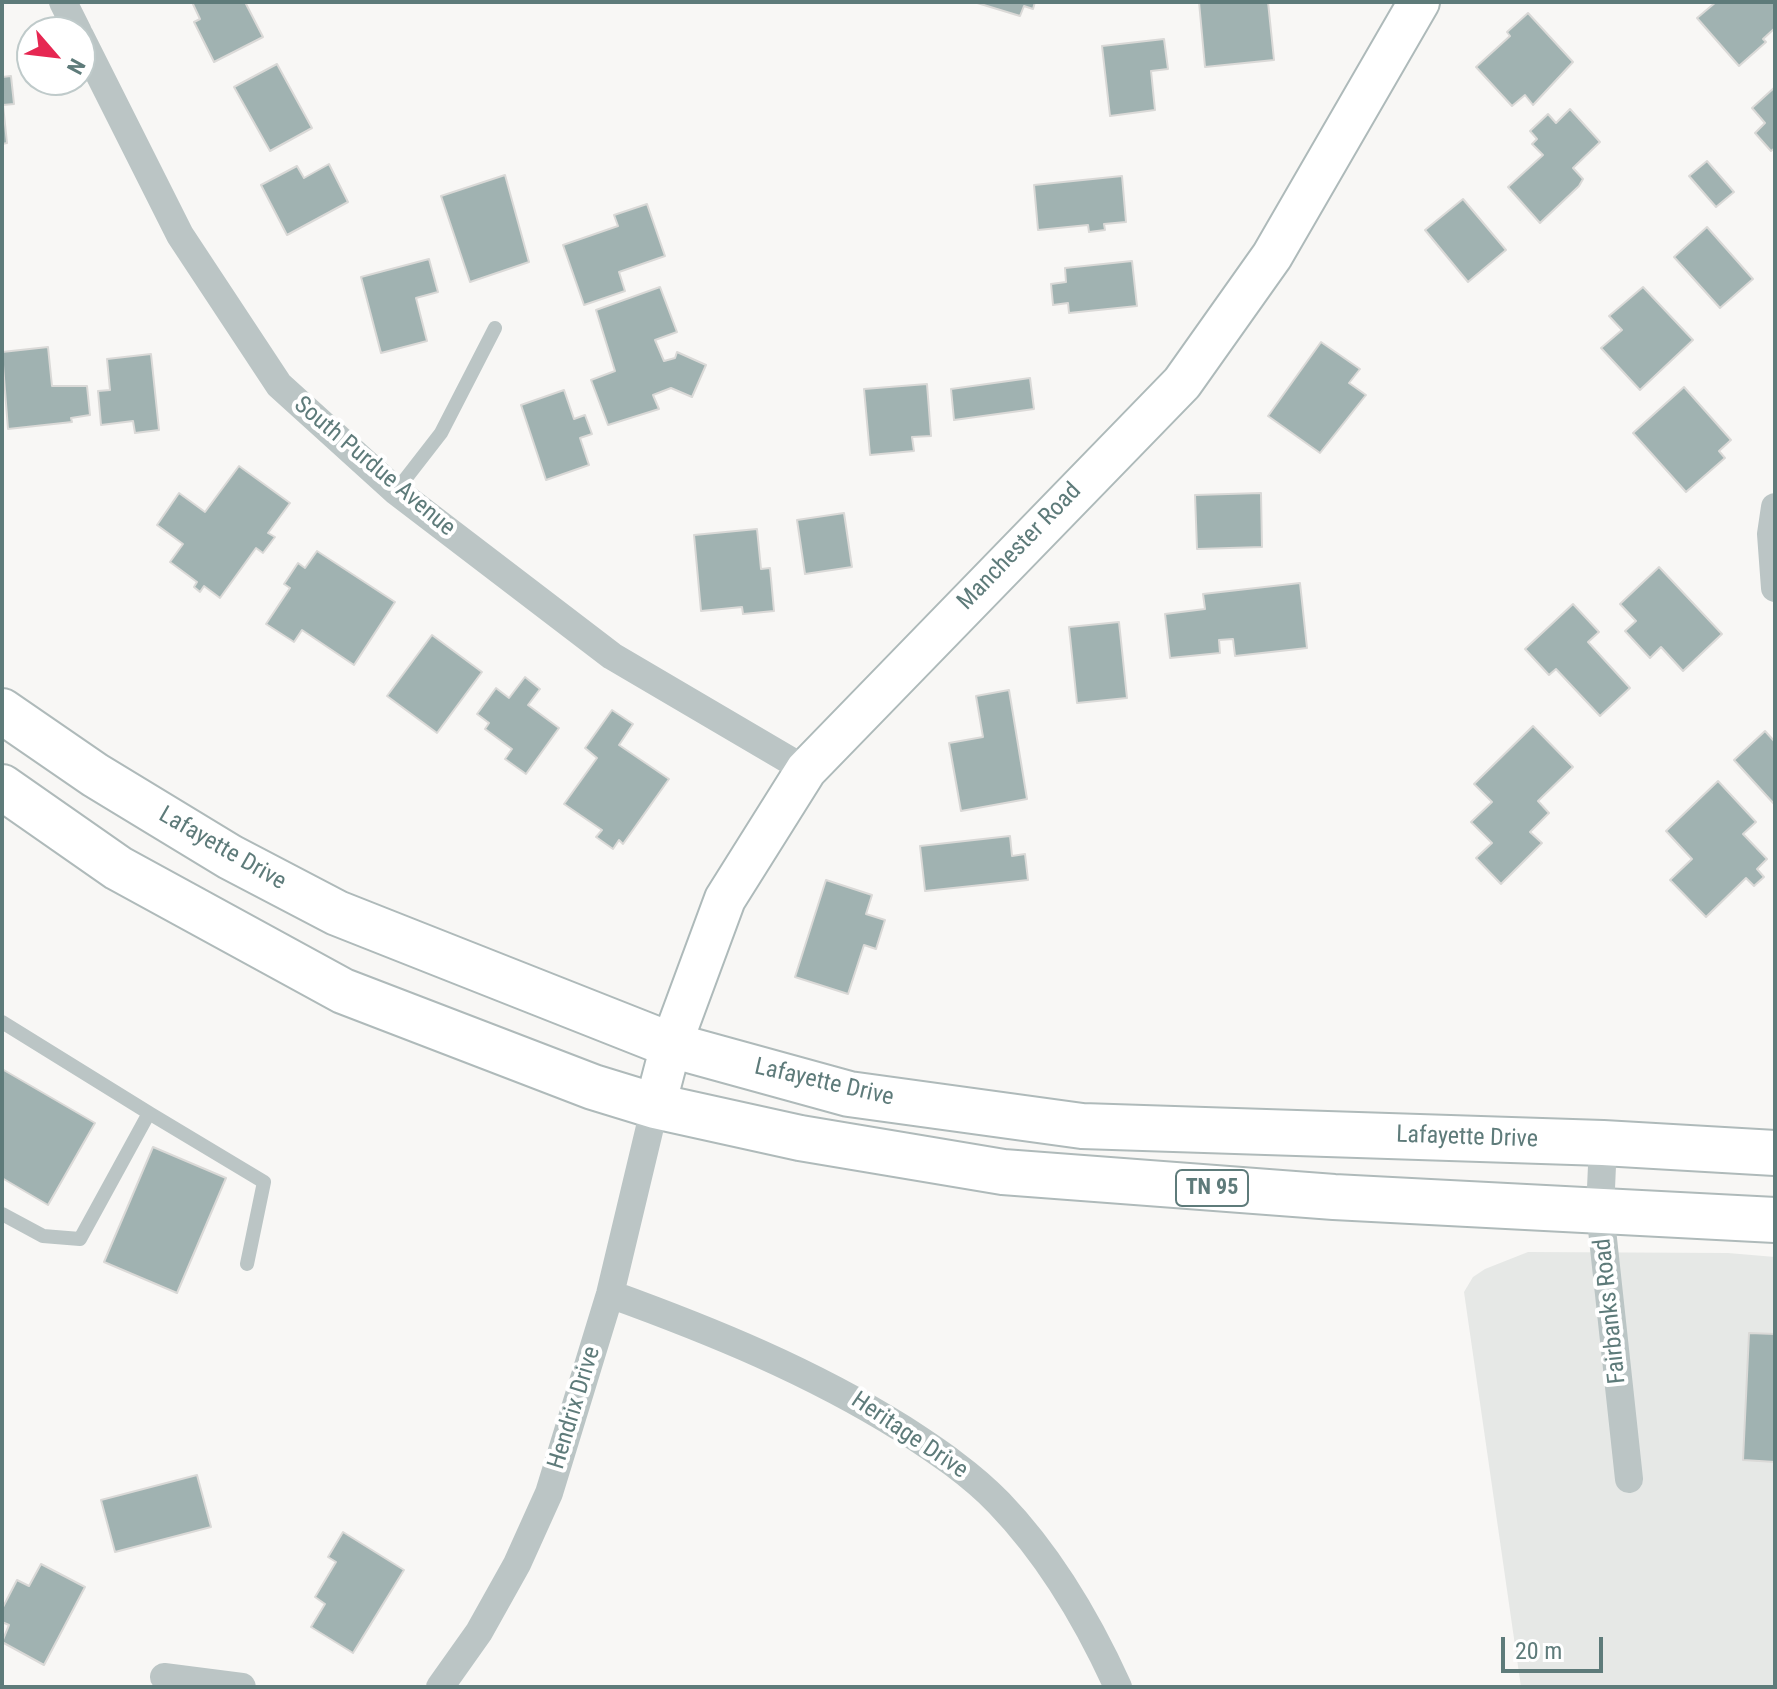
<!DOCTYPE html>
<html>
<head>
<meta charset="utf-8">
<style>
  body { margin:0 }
  #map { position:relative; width:1777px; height:1689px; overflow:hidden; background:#f8f7f5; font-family:"Roboto Condensed",sans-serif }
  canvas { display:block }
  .frame { position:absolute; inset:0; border:4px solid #5e7b7a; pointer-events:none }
  .north { position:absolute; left:16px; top:16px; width:80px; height:80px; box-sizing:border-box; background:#fff; border:2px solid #bfcaca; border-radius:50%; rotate:118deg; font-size:22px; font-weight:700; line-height:32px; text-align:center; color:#5e7b7a }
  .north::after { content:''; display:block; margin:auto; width:28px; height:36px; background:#e62752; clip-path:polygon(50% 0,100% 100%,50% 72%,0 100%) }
  .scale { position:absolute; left:1501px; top:1637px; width:102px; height:36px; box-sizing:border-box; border:4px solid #5e7b7a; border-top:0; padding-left:10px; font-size:24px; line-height:28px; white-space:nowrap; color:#5e7b7a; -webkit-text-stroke:6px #fff; paint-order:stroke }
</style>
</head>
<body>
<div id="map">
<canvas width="1777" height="1689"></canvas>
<div class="frame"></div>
<div class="north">N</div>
<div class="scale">20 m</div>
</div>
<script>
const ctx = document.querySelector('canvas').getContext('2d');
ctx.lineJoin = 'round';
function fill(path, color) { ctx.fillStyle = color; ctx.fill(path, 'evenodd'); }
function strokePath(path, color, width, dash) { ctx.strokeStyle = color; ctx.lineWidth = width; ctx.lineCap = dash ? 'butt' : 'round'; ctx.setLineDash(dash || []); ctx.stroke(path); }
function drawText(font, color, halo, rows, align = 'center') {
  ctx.font = font + ' "Roboto Condensed",sans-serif'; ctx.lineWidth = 8; ctx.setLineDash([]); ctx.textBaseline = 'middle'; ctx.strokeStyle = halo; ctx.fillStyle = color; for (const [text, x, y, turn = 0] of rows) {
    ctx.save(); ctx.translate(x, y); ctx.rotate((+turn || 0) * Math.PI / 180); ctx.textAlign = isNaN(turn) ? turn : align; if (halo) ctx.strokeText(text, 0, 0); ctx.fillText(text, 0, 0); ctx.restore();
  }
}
fill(new Path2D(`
  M1528,1252L1728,1253L1775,1257V1687H1521L1464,1292L1473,1277L1485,1269Z`), '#e6e8e6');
const building = new Path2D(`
  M192,2H245L263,37L214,62L194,22L200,19Z
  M974,2H1035L1033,9L1024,6L1020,16Z
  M1199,2H1268L1274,60L1205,67Z
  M1716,2H1775V28L1763,39L1766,42L1739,66L1697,18Z
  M1528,13L1573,62L1533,105L1525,95L1512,106L1476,67L1510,36L1507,32Z
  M1164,39L1168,69L1151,71L1155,110L1110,116L1102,46Z
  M277,64L312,128L270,151L234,87Z
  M11,76L14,104L3,105L7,143L2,144V77Z
  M1775,87V148L1771,151L1755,133L1765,123L1752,108Z
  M1570,109L1600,142L1573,168L1583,179L1579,186L1540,223L1508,187L1543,155L1532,144L1537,139L1530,131L1548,114L1556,123Z
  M1707,161L1734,192L1716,207L1689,176Z
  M329,164L348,202L287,235L261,185L297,166L304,178Z
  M505,175L529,262L470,282L441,196Z
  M1122,176L1126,222L1104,224L1105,230L1089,232L1088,225L1038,230L1034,185Z
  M1463,199L1506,250L1468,282L1425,230Z
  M647,204L665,256L619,272L625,291L584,305L563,245L618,226L614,215Z
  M1707,227L1753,279L1720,308L1674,257Z
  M429,259L438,292L416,298L427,341L381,353L361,277Z
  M1132,261L1137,306L1069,313L1068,303L1053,305L1051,284L1066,282L1065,268Z
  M660,287L677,332L655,340L664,361L675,358L677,352L706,365L692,397L671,388L653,395L659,409L608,425L591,380L615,371L596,310Z
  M1643,287L1693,340L1640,390L1601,348L1622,330L1609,316Z
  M1321,342L1360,369L1349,383L1366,395L1320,453L1268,416Z
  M48,347L52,386H87L90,415L71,418L72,422L8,429L2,352Z
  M151,354L159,430L135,433L133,421L101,425L98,391L110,390L107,359Z
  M1030,378L1034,409L954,420L951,389Z
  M927,384L931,436L912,437L914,451L870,455L864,389Z
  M1684,387L1731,440L1719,451L1725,458L1686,492L1633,433Z
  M564,390L574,419L585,415L592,434L580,438L589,465L546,480L521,405Z
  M239,466L290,503L268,533L275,537L263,553L256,548L220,598L204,586L200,592L194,587L197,582L170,562L183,544L157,525L179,493L205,512Z
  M1261,493L1262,547L1197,549L1195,495Z
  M844,513L852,567L805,574L797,520Z
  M757,529L761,569L770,568L774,611L743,614L742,607L701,611L694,535Z
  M317,551L395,602L354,665L302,630L294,642L266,624L290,588L284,584L298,563L305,568Z
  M1659,567L1722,634L1683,671L1661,647L1650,658L1625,631L1636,621L1620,604Z
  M1300,583L1307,648L1235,656L1233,639L1219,640L1220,653L1170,658L1165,614L1205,609L1203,594Z
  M1573,604L1599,632L1588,642L1630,688L1600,716L1556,669L1549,675L1525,649Z
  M1119,622L1127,698L1077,703L1069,627Z
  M432,635L482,672L437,733L387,696Z
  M525,677L540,689L528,705L559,728L526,774L505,759L512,749L485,729L489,723L477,714L496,688L509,698Z
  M1009,690L1027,799L961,811L949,743L983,737L976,696Z
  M612,710L633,724L619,745L669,779L623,844L619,840L613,849L596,837L602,830L564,804L597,758L585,748Z
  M1533,726L1573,767L1538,801L1549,813L1530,832L1542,843L1501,884L1476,858L1492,843L1471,822L1492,802L1474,784Z
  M1765,731L1775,742V805L1734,760Z
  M1718,781L1756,822L1743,834L1767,859L1757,869L1764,877L1754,886L1746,878L1706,917L1670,880L1692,859L1666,831Z
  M1010,836L1012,856L1025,854L1028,880L925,891L920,846Z
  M826,880L872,895L866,914L885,920L876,949L864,945L848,994L795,977Z
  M2,1069L95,1123L48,1205L2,1178Z
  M153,1147L226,1178L177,1293L104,1262Z
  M1749,1333L1775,1334V1462L1743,1460Z
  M197,1475L211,1527L115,1552L101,1500Z
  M343,1532L404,1570L353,1653L311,1627L325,1604L315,1597L336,1562L328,1557Z
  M41,1564L85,1587L44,1665L2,1642L9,1625L2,1622V1609L17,1580L29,1586Z`);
fill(building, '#a0b2b1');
strokePath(building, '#dad9d7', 2);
const secondary = new Path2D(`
  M655,1106L671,1045L725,899L806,770L1182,383L1272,256L1419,2`);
const primary = new Path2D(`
  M2,711L95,775L230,857L337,913L671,1045L849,1094L1082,1126L1603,1143L1775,1153
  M2,787L118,868L343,991L593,1087L655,1106L800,1138L1003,1172L1334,1197L1775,1220`);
strokePath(secondary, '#aebaba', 44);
strokePath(primary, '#afbaba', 48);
strokePath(new Path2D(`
  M396,491L441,433L495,328
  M2,1022L149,1113L80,1239L43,1236L2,1214
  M149,1113L264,1182L247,1264`), '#bbc5c5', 14);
strokePath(new Path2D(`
  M63,2L78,32
  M80,36L180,235L279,385L396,491L612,656L806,770
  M1775,507L1771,534L1775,588
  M1603,1143L1600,1211L1629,1479
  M610,1294C712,1331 810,1371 903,1429C937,1451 971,1474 999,1503C1050,1556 1088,1621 1118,1687
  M164,1677L242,1687
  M440,1687L479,1632L517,1564L549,1493L610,1294L655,1106`), '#bbc5c5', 28);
strokePath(secondary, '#fff', 40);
strokePath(primary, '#fff', 44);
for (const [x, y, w] of [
  [1212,1188,72]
]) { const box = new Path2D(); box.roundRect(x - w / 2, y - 18, w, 36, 6); ctx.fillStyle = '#fff'; ctx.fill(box); strokePath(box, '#5e7b7a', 2); }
drawText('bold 22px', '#5e7b7a', null, [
  ["TN 95",1212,1188]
]);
drawText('24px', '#5e7b7a', '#fff', [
  ["South Purdue Avenue",374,467,40],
  ["Manchester Road",1020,547,-46],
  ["Lafayette Drive",222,849,30],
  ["Lafayette Drive",824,1083,13],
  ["Lafayette Drive",1467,1138,2],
  ["Fairbanks Road",1611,1311,-96],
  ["Hendrix Drive",575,1408,-73],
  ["Heritage Drive",909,1436,34]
]);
</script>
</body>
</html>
